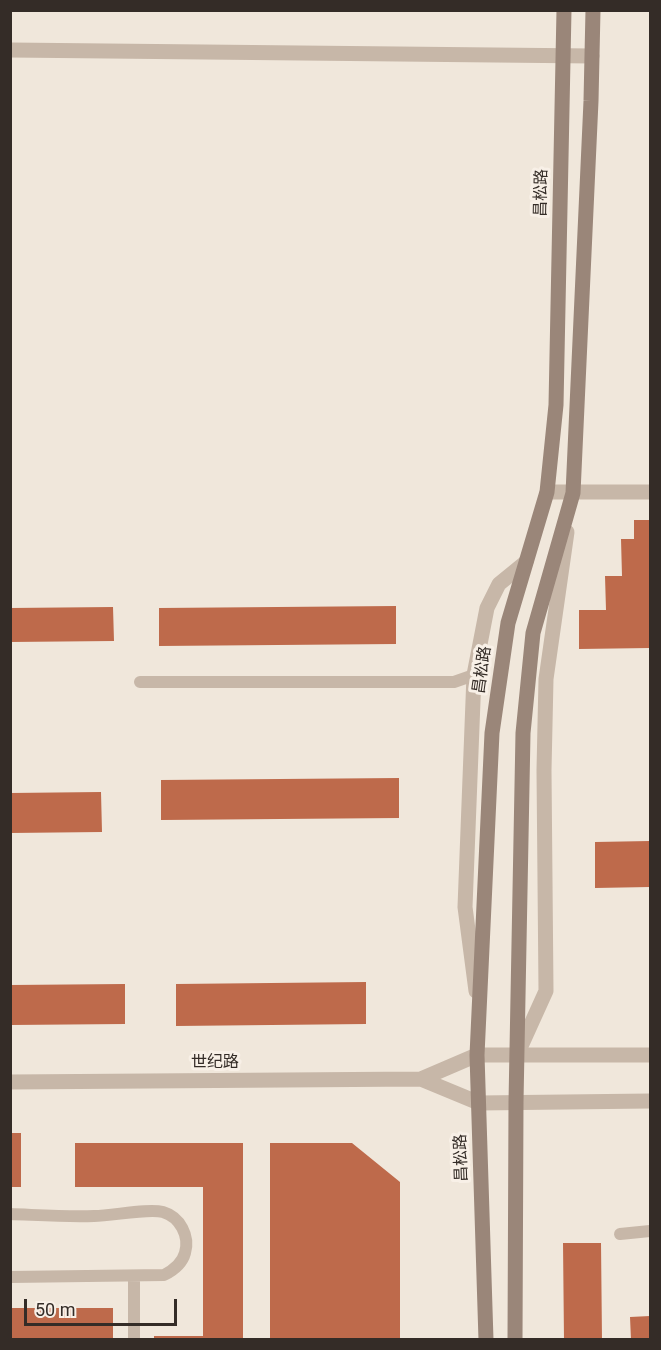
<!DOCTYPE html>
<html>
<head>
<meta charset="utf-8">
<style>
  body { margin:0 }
  #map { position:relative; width:661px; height:1350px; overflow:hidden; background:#f0e7db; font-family:Roboto,sans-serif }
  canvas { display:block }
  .frame { position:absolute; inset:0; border:12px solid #342c27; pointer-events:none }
  .scale { position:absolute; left:24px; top:1299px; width:153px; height:27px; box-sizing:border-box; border:3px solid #342c27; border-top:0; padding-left:8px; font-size:18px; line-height:21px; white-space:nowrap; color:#342c27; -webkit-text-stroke:4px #f8f0e7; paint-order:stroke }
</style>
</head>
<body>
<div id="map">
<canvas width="661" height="1350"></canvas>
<div class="frame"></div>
<div class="scale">50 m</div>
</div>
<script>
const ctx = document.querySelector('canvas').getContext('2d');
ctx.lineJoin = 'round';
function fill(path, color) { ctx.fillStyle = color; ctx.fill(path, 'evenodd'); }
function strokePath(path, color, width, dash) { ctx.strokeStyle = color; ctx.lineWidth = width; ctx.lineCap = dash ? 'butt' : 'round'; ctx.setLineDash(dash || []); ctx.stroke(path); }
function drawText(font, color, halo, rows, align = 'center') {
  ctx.font = font + ' Roboto,"Noto Sans SC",sans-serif'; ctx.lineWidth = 6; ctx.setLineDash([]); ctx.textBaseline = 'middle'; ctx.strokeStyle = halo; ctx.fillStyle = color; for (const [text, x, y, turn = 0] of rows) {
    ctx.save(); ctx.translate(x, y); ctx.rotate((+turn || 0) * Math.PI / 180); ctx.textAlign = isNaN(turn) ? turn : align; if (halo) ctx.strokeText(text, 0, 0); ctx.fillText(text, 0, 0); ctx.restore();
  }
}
fill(new Path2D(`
  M634,520H650V648L579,649V610H606L605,576H622L621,539H634Z
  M396,606V644L159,646V608Z
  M113,607L114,641L10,642V608Z
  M399,778V818L161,820V780Z
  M101,792L102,832L10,833V793Z
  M650,841V887L595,888V842Z
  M366,982V1024L176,1026V984Z
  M125,984V1024L10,1025V985Z
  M10,1133H21V1187H10Z
  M75,1143H243V1340H154V1336H203V1187H75Z
  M270,1143H352L400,1182V1340H270Z
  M563,1243H601L602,1340H564Z
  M10,1308H113V1339H10Z
  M650,1316V1340H631L630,1317Z`), '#be6a4b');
strokePath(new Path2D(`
  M140,682H454L474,675
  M10,1214C38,1215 66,1217 94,1216C112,1216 148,1208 163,1212C180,1217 190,1236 185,1253C182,1264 174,1270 164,1275L10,1277
  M620,1234L650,1231
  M134,1276V1340`), '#c7b7a8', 12);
strokePath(new Path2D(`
  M10,50L592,56
  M476,991L465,907L474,675L487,608L499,584L526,562
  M517,1055L546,991L544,770L546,679L567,532`), '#c7b7a8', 15);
strokePath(new Path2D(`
  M547,492H650
  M421,1079L477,1055H650
  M10,1082L421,1079L479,1103L650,1101`), '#c7b7a8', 15);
strokePath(new Path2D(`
  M486,1340L477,1055L492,733L508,623L547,492L556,405L564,10
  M515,1340L516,1102L523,733L533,633L573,493L591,101L593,10`), '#9a8679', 15);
drawText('16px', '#342c27', '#f8f0e7', [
  ["昌松路",542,193,-89],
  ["昌松路",483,670,-82],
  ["世纪路",215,1063],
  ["昌松路",462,1158,-92]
]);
</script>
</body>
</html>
